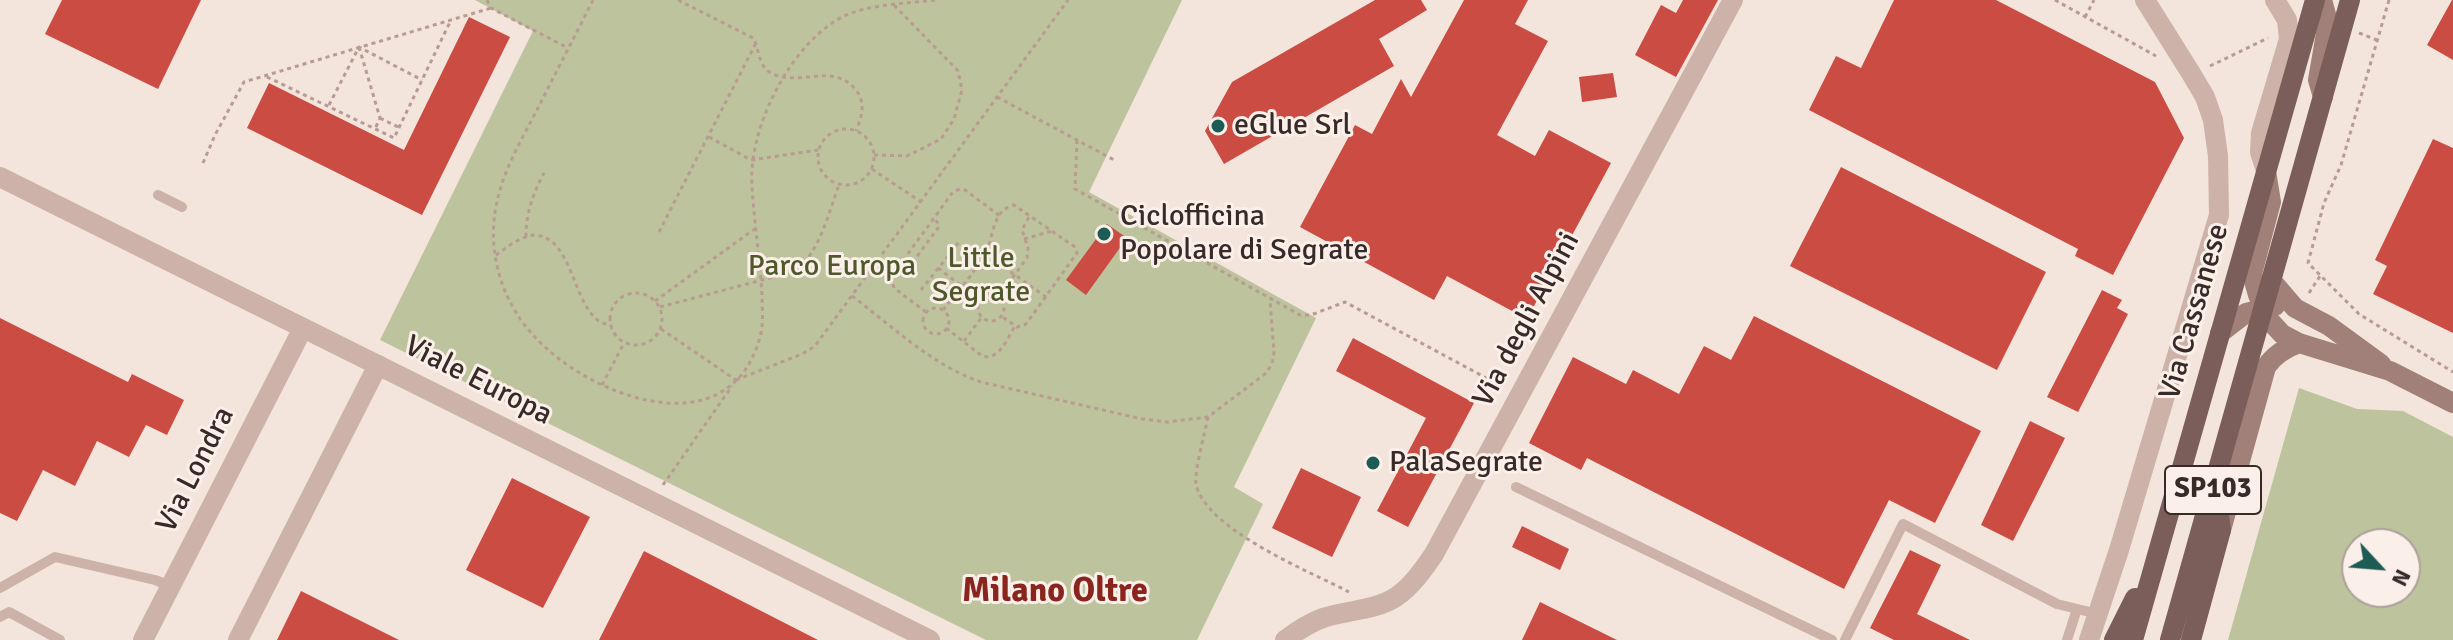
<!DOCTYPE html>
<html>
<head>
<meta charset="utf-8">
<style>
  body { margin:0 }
  #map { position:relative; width:2453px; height:640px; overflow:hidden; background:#f3e4dc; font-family:Signika,sans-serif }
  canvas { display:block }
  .north { position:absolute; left:2341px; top:528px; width:80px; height:80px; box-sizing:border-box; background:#faefe9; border:2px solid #aca09c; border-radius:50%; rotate:116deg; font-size:22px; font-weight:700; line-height:32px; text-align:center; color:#382a28 }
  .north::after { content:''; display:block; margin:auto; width:28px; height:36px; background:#1c5c54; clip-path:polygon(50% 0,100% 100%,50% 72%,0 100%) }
</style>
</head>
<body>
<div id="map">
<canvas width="2453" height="640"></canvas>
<div class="north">N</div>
</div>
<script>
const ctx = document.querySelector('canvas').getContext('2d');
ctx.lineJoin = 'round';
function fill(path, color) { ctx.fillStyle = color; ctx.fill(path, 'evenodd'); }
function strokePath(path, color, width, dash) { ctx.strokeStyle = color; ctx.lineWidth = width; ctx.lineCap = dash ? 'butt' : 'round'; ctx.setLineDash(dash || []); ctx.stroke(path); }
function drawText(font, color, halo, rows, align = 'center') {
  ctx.font = font + ' Signika,sans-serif'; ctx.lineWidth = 6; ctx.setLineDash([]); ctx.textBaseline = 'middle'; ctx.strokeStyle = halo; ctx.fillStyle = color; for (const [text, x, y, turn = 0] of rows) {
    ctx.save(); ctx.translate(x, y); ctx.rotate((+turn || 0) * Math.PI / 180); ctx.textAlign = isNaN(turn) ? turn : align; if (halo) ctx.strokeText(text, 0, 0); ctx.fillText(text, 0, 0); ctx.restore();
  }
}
fill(new Path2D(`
  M475,0H1182L1089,192L1316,318L1234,487L1263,504L1197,640H986L380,340L533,31Z
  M2299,388L2357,409L2403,411L2453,437V640H2228ZM2357,544H2405V592H2357Z`), '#bdc39c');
fill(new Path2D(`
  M62,0H201L158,89L45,34Z
  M1375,0H1421L1427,10L1379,39L1394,66L1224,164L1205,131L1232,82Z
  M1464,0H1528L1515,24L1548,41L1497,135L1535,156L1549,130L1611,163L1527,319L1447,276L1434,300L1300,227L1355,125L1372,134L1401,79L1411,97Z
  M1683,0H1718L1676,77L1635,55L1661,5L1676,13Z
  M1894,0H1996L2155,82L2184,138L2113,275L2075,256L2078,249L1809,110L1836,56L1861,68Z
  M2452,0H2453V60L2427,45Z
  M469,17L510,37L422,215L247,128L269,83L404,150Z
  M1613,73L1617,97L1582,102L1579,77Z
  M2433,139L2453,148V333L2373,294L2387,266L2375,260Z
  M1841,167L2046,272L1997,370L1790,266Z
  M1107,224L1127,238L1086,295L1066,280Z
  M2102,290L2122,300L2117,308L2128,314L2078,412L2047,397Z
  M1754,316L1981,431L1935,523L1889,500L1844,589L1587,458L1581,470L1529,443L1573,357L1626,384L1633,370L1679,394L1704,346L1731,360Z
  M0,318L128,382L132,374L184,400L167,435L146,425L129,457L97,441L75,486L43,470L17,521L0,513Z
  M1353,338L1474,403L1408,527L1377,511L1426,418L1336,371Z
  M2030,421L2065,438L2013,541L1981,525Z
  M1301,468L1361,497L1332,557L1272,528Z
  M512,478L590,517L543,608L466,570Z
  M1522,526L1569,549L1560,570L1512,547Z
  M1910,550L1941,565L1917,614L1970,640H1894L1870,628Z
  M644,551L818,640H599Z
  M301,591L399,640H277Z
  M1540,602L1617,640H1522Z`), '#ca4c43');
strokePath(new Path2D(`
  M487,0L491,8L568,48
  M593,0C576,34 558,68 541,102C525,134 504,167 497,202C486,249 501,301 534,336C589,397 729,450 760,337C764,324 762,308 762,295C760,258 754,222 752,186C748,128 790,45 842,17C868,4 909,3 937,0
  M678,0L753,38C759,48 758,63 768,71C795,90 832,60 856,90C866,103 862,116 856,131
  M2055,0L2156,56
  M2389,0L2341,165L2324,203L2308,263L2359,314L2453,372
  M2085,17L2094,0
  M2359,33L2377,40
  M359,47L380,118L375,129
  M2210,66L2268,38
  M267,77L394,138L451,20
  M997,97L1116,161
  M329,105L359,47L422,80
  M380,118L398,127
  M818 157a28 28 0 1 1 56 0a28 28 0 1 1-56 0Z
  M709,137L751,160L818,150
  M1077,140L1075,189L1300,315H1311L1345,302L1503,387
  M874,155L907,156L941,139L954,119L962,90L958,71L894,5
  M203,163L215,135L244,82L491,8
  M872,169L921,202
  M659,232L756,43
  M526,237C526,212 533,194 544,173
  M1024,239L1052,231
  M496,255C506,248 522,235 535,235C572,237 573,304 599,321C603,324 607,324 611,326
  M900,264L906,268L910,266L938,228L939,224L933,218
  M938,268L980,300
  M973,270L1001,265L1046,297
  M921,290L960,241
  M610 319a26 26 0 1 1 52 0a26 26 0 1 1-52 0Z
  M2309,293L2320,276
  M978 308a13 13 0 1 1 26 0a13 13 0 1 1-26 0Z
  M852,296C893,327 932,365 981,382L1142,419L1167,422L1208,417L1265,374L1272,364L1274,353L1270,300
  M998,297L1027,258L1028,248L1022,230L1030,215
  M655,301L756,228
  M660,307L796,271C820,250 828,215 839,185
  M923 321a13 13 0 1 1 26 0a13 13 0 1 1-26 0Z
  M943,310C957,292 975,273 986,252C994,236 992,210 1014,205L1075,247L1077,253L1026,324L1017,327L1001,316
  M926,312L894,288L891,277L953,192L960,189L965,190L1000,216
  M946,328L982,356C999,361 1007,339 1015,326
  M661,329L736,380
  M964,341L982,317
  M736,380L802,354L815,346L1068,0
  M602,385L624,343
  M1208,417C1205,433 1194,471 1196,484C1206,530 1309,571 1349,592
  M663,485L732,386`), '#b89b92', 3, [4, 4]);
strokePath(new Path2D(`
  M158,195L182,207
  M1516,487L1832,640
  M0,588L55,557L155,580L170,586
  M0,617L9,612L60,640
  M1845,640L1903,524L2057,604L2098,614
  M2067,640L2077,609`), '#ccb2a8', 10);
strokePath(new Path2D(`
  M143,640L303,328
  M238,640L378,365
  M1285,640C1297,631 1309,623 1323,618C1347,610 1374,611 1396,597C1412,586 1423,570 1434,554L1733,0
  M2089,640L2119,550L2219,215L2218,156L2213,120L2205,97L2192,75L2145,0`), '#ccb2a8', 20);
strokePath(new Path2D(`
  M2266,171L2260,152L2261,133L2289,39L2287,20L2275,0
  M0,177L930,640`), '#ccb2a8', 20);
strokePath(new Path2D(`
  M2322,0L2328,22L2318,80L2323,97
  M2266,171L2271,202L2252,274L2258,295L2270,321L2282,334L2299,343L2390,371L2453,403
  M2271,280L2295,308L2329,326L2381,364
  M2220,333L2246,313L2275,306
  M2221,530L2266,367C2274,355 2285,348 2299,343`), '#a08079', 20);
strokePath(new Path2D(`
  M2114,640L2135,598
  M2133,640L2315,0
  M2170,640L2350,0
  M2191,640L2221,530L2216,492`), '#7b5e59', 20);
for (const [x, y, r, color] of [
  [1218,126,8,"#1c5c54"],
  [1104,234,8,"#1c5c54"],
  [1373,463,8,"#1c5c54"]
]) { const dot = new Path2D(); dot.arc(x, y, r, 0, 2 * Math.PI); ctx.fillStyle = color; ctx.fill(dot); strokePath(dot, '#faefe9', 3); }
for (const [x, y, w] of [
  [2213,490,96]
]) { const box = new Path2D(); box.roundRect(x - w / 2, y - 24, w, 48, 6); ctx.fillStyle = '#faefe9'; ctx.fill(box); strokePath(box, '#382a28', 2); }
drawText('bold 28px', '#382a28', null, [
  ["SP103",2213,490]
]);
drawText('30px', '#382a28', '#faefe9', [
  ["eGlue Srl",1234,126],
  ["Ciclofficina",1120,217],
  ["Popolare di Segrate",1120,251],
  ["PalaSegrate",1389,463]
], 'left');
drawText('30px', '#4f582b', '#faefe9', [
  ["Little",981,259],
  ["Segrate",981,293],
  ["Parco Europa",832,267]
]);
drawText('30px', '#382a28', '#faefe9', [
  ["Via Cassanese",2195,312,-74],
  ["Via degli Alpini",1527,320,-62],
  ["Viale Europa",478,381,27],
  ["Via Londra",196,470,-63]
]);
drawText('bold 34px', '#8a251e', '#faefe9', [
  ["Milano Oltre",1055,592]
]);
</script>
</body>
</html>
